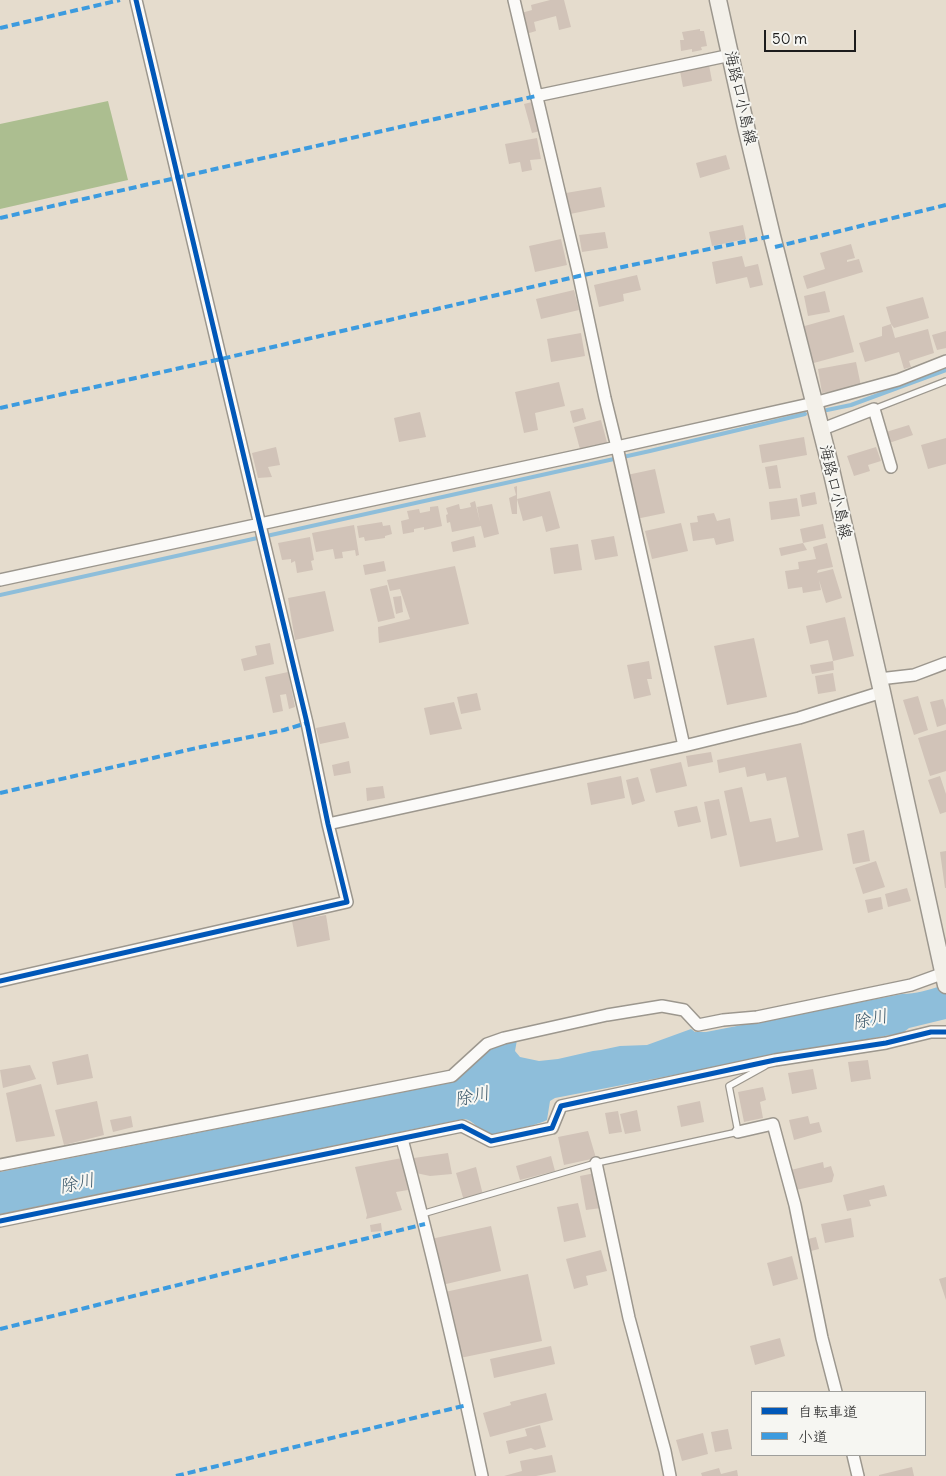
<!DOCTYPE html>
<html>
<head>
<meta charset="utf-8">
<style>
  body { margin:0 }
  #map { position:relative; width:946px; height:1476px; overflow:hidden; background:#e5dccd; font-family:Delius,"Klee One",sans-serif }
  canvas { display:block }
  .legend { position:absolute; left:751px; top:1391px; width:175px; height:65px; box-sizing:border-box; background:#f6f6f2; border:1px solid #9f9f9c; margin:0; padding:6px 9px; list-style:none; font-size:15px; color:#1c1c1c }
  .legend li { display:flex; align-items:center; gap:10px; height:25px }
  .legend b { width:25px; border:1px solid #9f9f9c }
  .scale { position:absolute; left:764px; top:30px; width:92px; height:22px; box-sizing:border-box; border:2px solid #1c1c1c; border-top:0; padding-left:6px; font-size:15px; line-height:18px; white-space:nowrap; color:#1c1c1c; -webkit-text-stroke:4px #f6f6f2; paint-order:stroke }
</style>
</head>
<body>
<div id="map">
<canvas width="946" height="1476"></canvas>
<ul class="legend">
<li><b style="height:6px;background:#0057b8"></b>自転車道</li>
<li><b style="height:6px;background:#3c9bdf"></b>小道</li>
</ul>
<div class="scale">50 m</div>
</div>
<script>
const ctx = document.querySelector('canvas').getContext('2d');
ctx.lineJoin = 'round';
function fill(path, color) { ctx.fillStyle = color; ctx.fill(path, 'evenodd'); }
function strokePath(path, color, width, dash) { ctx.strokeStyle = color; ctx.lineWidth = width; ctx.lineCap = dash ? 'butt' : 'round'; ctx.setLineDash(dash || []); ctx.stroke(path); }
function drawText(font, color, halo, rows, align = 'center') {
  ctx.font = font + ' Delius,"Klee One",sans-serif'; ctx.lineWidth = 4; ctx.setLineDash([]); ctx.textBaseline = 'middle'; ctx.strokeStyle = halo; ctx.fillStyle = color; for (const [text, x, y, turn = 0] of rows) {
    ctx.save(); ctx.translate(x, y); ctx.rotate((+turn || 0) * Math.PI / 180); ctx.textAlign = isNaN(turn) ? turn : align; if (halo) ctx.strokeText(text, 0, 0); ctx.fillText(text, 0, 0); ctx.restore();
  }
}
fill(new Path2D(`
  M108,101L128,180L0,209V124Z`), '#acbe90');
fill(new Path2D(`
  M941,986H946V1019L909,1028L899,1036L896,1034L767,1057L555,1098L550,1101L547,1120C540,1124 493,1137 487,1134C478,1130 474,1120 464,1119L0,1214V1172L454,1082C465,1076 468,1066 476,1058C488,1047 501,1044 517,1040L515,1051L520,1057L539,1061L558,1059L593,1051L601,1050L620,1046L647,1045L691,1029L695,1032H706L902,994C916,994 928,990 941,986Z`), '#8ebeda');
strokePath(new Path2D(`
  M827,410L851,405L946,370
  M0,595L650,451L805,414`), '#8ebeda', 4);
fill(new Path2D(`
  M550,0H564L571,27L559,30L556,16L534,22L536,31L526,34L521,13L532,10L531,5Z
  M700,29V31H704L707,46L701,47L702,50L692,52V49L681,51L680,40H684L682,32Z
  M709,65L712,81L683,87L680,71Z
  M532,102L540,131L532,133L524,104Z
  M537,138L541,159L530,160L532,170L522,172L520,162L509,164L505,144Z
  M726,155L730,169L700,178L696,163Z
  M601,187L605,207L570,214L566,193Z
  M743,225L746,239L712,246L709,232Z
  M605,232L608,248L582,252L579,235Z
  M561,239L567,265L535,272L529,246Z
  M851,244L855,258L847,260V262L859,259L863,272L807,289L803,276L825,269L820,253Z
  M742,256L745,267L758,264L763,285L750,288L747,277L716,284L712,262Z
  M637,275L641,290L623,294L624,301L599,307L594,285Z
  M574,290L579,310L541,319L536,299Z
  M825,291L830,312L808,316L804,296Z
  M923,297L929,318L894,328L891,324L886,307Z
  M844,315L854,352L810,364L801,327Z
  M891,324L895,338L928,329L934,353L909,361L911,367L904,369L899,352L865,362L859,343L882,336V327Z
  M946,331V348L937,350L932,335Z
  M581,333L585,356L551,362L547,339Z
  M856,362L861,386L822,393L818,369Z
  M559,382L565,406L535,413L538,430L524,433L515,392Z
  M583,408L586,419L573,423L570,411Z
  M420,412L426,437L399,442L394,418Z
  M601,420L608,446L581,453L574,427Z
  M909,425L913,435L889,443L886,432Z
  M804,437L807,455L762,463L759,445Z
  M946,438V464L928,469L921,445Z
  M276,447L280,465L268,467L272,477L258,478L252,453Z
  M876,447L881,461L868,465L870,471L854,476L847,456Z
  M777,465L781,488L769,489L765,467Z
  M655,469L665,513L636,519L627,475Z
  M517,486V514H512L509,498L516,495L514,487Z
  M550,491L560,528L546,532L542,516L523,521L517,499Z
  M815,492L817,504L802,507L800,495Z
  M797,498L800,516L771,520L769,502Z
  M475,501L480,522L477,507L492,504L499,534L484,538L481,526L452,532L450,522L447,523L446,515L448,514L446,508L459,504L460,509H462L471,507L470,503Z
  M438,506L442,526L424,530V527L414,529V532L403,534L401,521L409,519L407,511L419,509L420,513L430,511V507Z
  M714,513L717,521L730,518L734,541L716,545L714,538L693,541L690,523L698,522L697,516Z
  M382,522L383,526L390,525L392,534L385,536V538L365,541L364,537L359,538L357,526Z
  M681,523L688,551L652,559L645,531Z
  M823,524L826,538L803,543L807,550L781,556L779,548L803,543L800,529Z
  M354,525L359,555L356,556L355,550L342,552L343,558L335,559L333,549L316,552L312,533Z
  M474,536L476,547L453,552L451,542Z
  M614,536L618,556L595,560L591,540Z
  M310,537L314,560L311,561L313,570L297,573L295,561L291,563V559L282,560L278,543Z
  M827,543L833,567L818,570L817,573L833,569L842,598L826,603L819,580L821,590L803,593L802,587L788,589L785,571L799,569L798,562L816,559L813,547Z
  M578,544L582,570L554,574L550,548Z
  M384,561L386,571L365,575L363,565Z
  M455,566L469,624L379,643L378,627L410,619L400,589L390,591L387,580Z
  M387,585L395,618L378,622L370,589Z
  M325,591L334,631L295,640L288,598Z
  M401,596L403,612L396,614L393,597Z
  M845,617L854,656L833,661L834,670L812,674L810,665L833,661L828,640L810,644L806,626Z
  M754,638L767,697L727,705L714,646Z
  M270,643L274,664L244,671L241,659L257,655L255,646Z
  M649,661L652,679H647L651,695L634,699L627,665Z
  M288,672L295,707L289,709L286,694L280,695L283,711L273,713L265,677Z
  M833,673L836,691L818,694L815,676Z
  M477,693L481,710L461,714L457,697Z
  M918,696L928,730L914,735L903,700Z
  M943,699L946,709V724L937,727L930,702Z
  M454,702L462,729L430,735L424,708Z
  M345,722L349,738L320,744L316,728Z
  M946,730V771L930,776L918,738Z
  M801,743L823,850L740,867L724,791L742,787L750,822L771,818L776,842L799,837L786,777L767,781L765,773L747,777L745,767L719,773L717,760Z
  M711,752L713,762L688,767L686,756Z
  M349,761L351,773L334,776L332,765Z
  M681,762L687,786L656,793L650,769Z
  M621,776L625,798L591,805L587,783Z
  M940,776L946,794V812L940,814L928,780Z
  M638,777L645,801L632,805L626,780Z
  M383,786L385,798L367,801L366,788Z
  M719,799L727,835L711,839L704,802Z
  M697,806L701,822L678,827L674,811Z
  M864,830L870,861L853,864L847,834Z
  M946,851V888H945L940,852Z
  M876,861L885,887L863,894L855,868Z
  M907,888L911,901L888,907L885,894Z
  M881,897L883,909L868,913L865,900Z
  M326,915L330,940L297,947L292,921Z
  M88,1054L93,1078L57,1085L52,1062Z
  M868,1060L871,1079L851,1082L848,1062Z
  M30,1065L36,1079L3,1088L0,1070Z
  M813,1069L817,1089L792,1094L788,1073Z
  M41,1084L55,1136L16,1142L6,1093Z
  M763,1087L766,1100L760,1102L763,1118L744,1122L738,1092Z
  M97,1101L104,1135L64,1145L55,1110Z
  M700,1101L704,1122L681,1127L677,1106Z
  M637,1110L641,1131L625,1134L620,1114Z
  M618,1111L622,1132L609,1134L605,1113Z
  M131,1116L133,1127L113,1132L110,1120Z
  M808,1116L810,1124L819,1122L822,1132L794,1140L789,1120Z
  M588,1131L596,1158L564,1165L558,1137Z
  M448,1153L452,1174L430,1176L416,1173L414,1158Z
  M551,1156L555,1171L520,1180L516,1166Z
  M402,1158L408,1190L396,1192L402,1210L366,1219L367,1215L355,1167Z
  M823,1162L824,1168L831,1166L834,1175L832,1182L796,1190L791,1170Z
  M476,1167L483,1195L464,1201L456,1173Z
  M595,1173L601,1208L586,1210L580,1176Z
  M884,1185L887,1196L869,1200L871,1206L847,1211L843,1195Z
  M578,1203L586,1237L564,1242L557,1207Z
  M851,1218L854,1237L825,1243L821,1224Z
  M381,1223L382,1231L371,1232L370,1225Z
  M491,1226L501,1271L442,1285L431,1239Z
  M816,1237L819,1249L811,1251L808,1239Z
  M601,1250L607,1271L586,1276L588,1285L574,1289L566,1259Z
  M792,1256L798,1279L773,1286L767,1263Z
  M528,1274L542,1341L460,1358L445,1292Z
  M946,1277V1300L939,1279Z
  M780,1338L785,1356L755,1365L750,1346Z
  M551,1346L555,1364L494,1378L490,1359Z
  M546,1393L553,1420L490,1437L483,1413L511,1405L510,1402Z
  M540,1425L546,1447L535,1450L531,1448L509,1454L506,1441L527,1436L525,1429Z
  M728,1429L732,1449L715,1452L711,1432Z
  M703,1433L708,1454L682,1461L676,1440Z
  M552,1455L556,1472L536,1476H504L522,1471L520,1461Z
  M912,1467L914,1476H879V1475Z
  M719,1468L721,1474L737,1470L738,1476H702L701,1473Z`), '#d1c3b8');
const lane = new Path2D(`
  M874,409L946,381
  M422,1214L596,1163L738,1132L729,1086L765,1066`);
const street = new Path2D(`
  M514,0L579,276L605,398L617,447L684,746
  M536,96L731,55
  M820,430L874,409L891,467
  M0,580L581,455L814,403L898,380L946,361
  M879,679L914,675L946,663
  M328,824L684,746L799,718L882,692
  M0,981L347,902L328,824L307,723L260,525L136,0
  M738,1132L773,1124L795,1205L822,1338L836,1392
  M402,1139C432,1251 458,1363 482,1476
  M596,1163L629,1318L665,1451L670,1476
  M0,1165L452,1076L487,1044L504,1038L607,1015L662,1006L684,1010L698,1025L723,1020L757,1017L911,985L944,973
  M0,1221L462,1126L491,1141L552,1128L561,1106L775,1060L886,1043L931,1032H946
  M853,1455L858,1476`);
const secondary = new Path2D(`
  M718,0L746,127L772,236L830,465L882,692L946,985`);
strokePath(lane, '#9c978e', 8);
strokePath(street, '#9c978e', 14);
strokePath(secondary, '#9c978e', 19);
strokePath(lane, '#fbfaf8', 5.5);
strokePath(street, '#fbfaf8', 11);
strokePath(secondary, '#f3f0e9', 16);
strokePath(new Path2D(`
  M0,28L120,0
  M0,218L536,96
  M775,247L946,205
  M0,408L221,359L579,276L772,236
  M0,793L201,747L284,730L307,723
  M0,1329L425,1224
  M176,1476L467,1405`), '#3c9bdf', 4, [8, 4]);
strokePath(new Path2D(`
  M0,981L347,902L328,824L307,723L260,525L136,0
  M0,1221L462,1126L491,1141L552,1128L561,1106L775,1060L886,1043L931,1032H946`), '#0057b8', 5);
drawText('16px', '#1c1c1c', '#f6f6f2', [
  ["海路口小島線",740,98,77],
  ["海路口小島線",835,492,77]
]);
drawText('italic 18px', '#3b586a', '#f6f6f2', [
  ["除川",870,1020,-12],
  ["除川",472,1097,-12],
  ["除川",77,1184,-12]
]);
</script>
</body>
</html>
